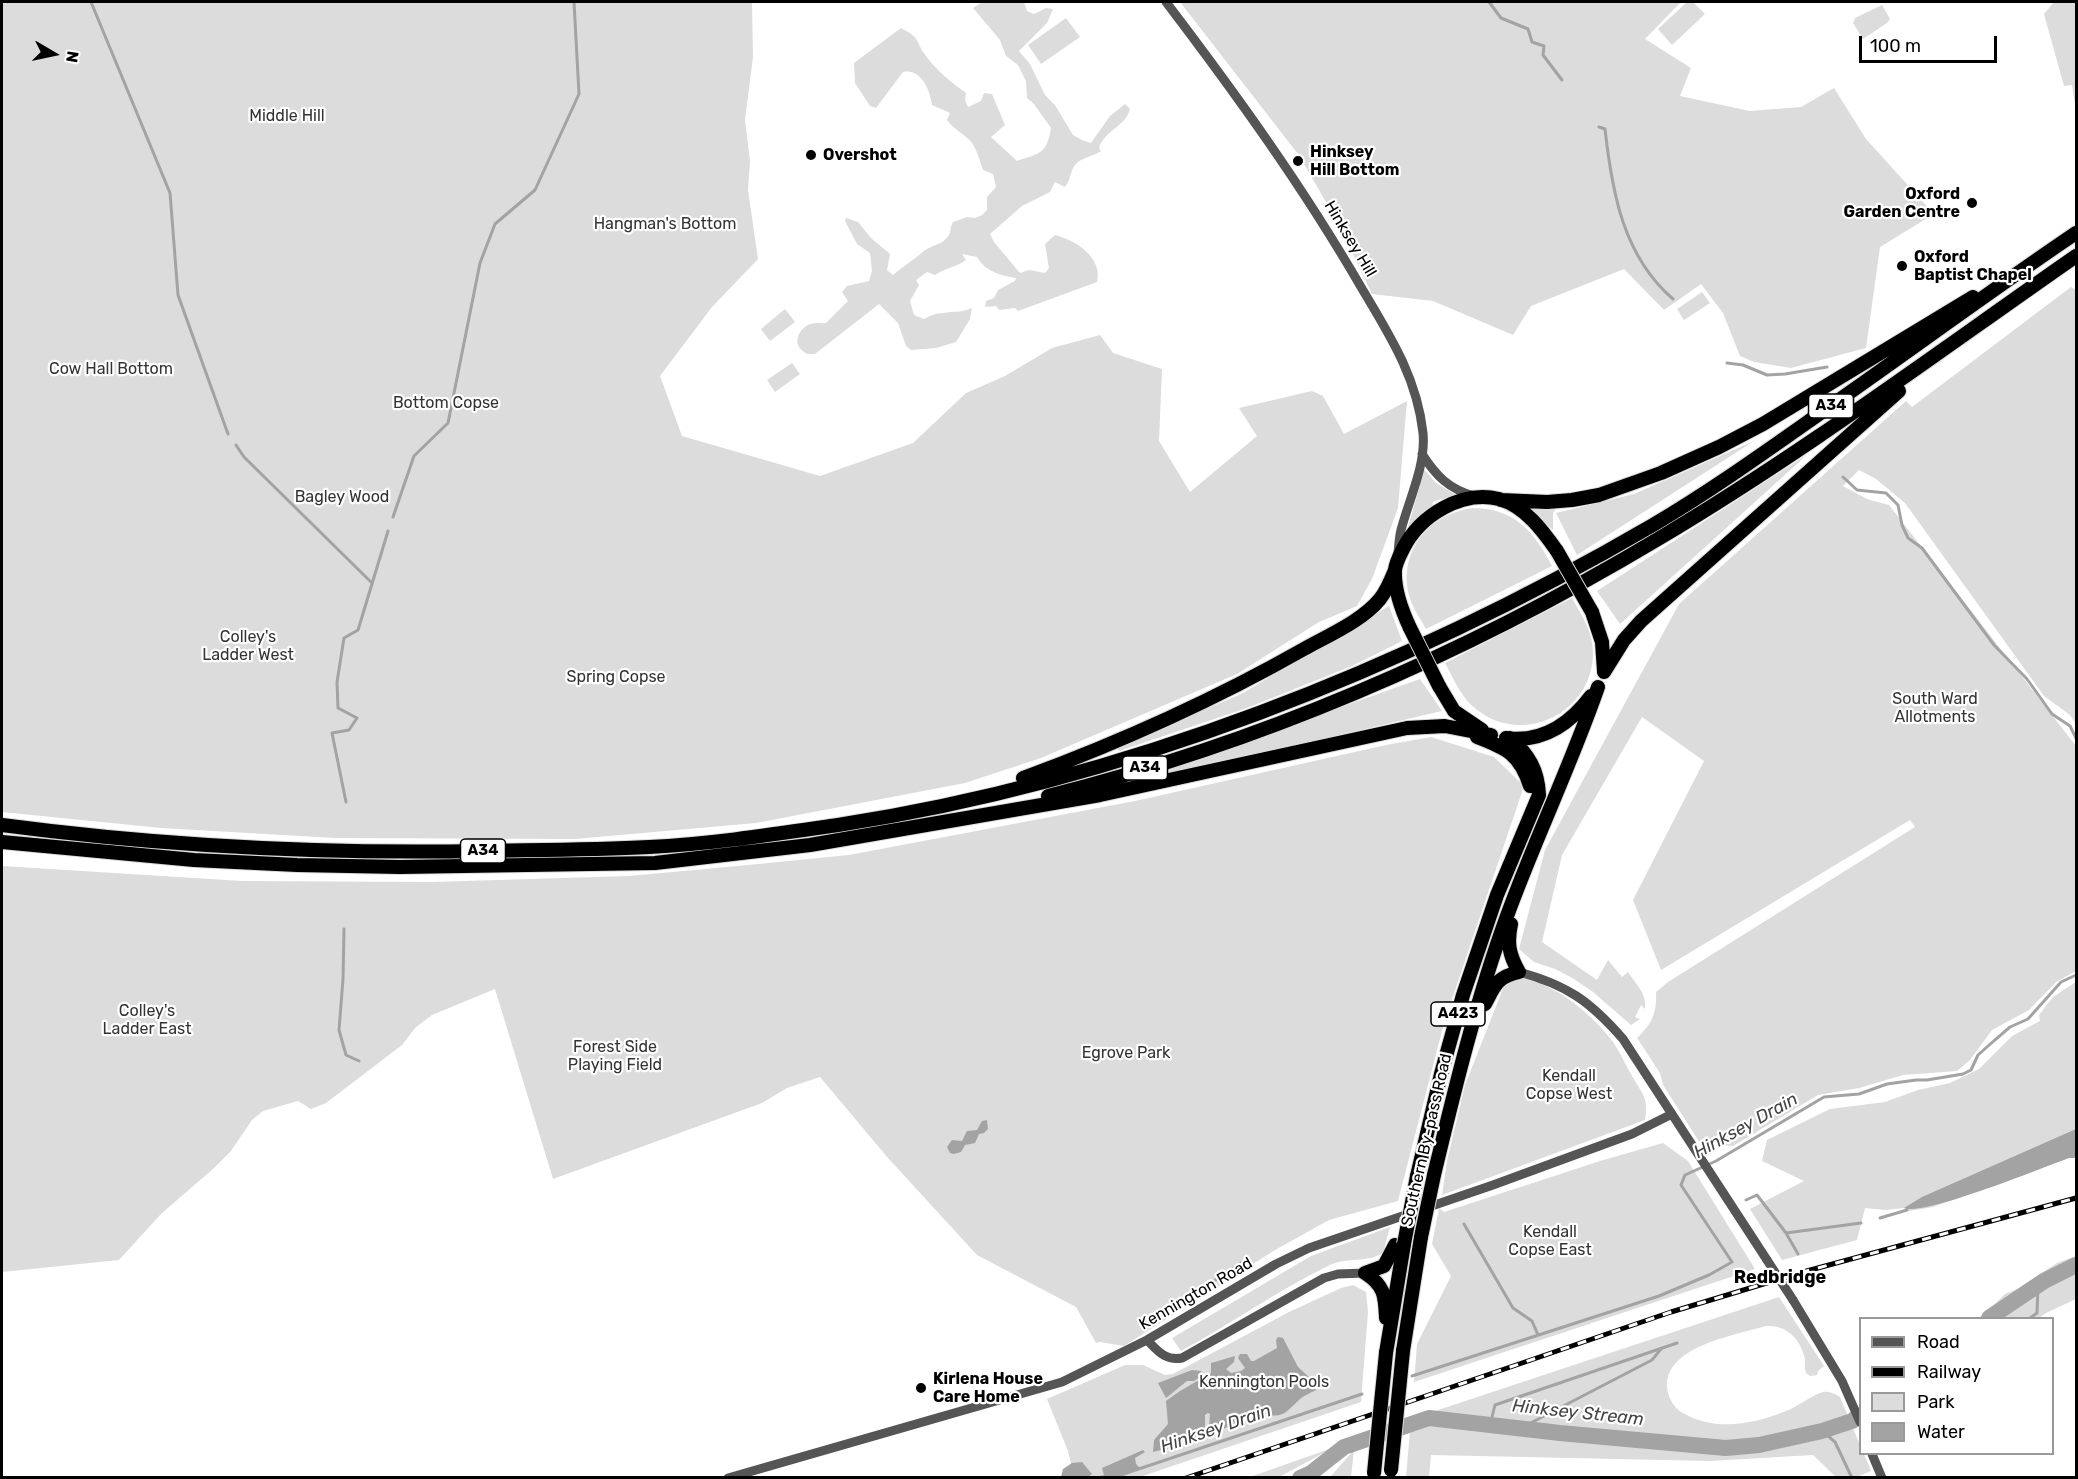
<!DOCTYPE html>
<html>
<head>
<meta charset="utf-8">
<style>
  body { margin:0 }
  #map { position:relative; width:2078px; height:1479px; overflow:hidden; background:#fff; font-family:Rubik,sans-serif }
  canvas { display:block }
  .frame { position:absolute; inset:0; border:3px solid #000; pointer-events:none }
  .legend { position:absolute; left:1859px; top:1317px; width:195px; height:138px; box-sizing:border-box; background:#fff; border:2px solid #999; margin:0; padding:8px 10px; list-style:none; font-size:18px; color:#000 }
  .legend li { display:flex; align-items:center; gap:12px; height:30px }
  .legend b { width:30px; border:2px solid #999 }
  .north { position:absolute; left:24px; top:24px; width:60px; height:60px; -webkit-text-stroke:4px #fff; paint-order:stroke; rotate:99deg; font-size:16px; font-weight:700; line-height:24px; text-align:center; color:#000 }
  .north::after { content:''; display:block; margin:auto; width:21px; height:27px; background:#000; clip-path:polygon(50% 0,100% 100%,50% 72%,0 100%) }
  .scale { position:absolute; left:1859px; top:36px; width:138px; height:27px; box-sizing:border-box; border:3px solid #000; border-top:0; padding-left:8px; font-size:18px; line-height:21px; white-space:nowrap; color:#000; -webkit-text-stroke:4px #fff; paint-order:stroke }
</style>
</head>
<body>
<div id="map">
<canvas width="2078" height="1479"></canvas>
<div class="frame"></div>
<ul class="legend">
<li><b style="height:8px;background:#555"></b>Road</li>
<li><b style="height:8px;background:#000"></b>Railway</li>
<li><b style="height:16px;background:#dcdcdc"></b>Park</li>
<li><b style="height:16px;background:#a3a3a3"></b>Water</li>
</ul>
<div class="north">N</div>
<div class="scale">100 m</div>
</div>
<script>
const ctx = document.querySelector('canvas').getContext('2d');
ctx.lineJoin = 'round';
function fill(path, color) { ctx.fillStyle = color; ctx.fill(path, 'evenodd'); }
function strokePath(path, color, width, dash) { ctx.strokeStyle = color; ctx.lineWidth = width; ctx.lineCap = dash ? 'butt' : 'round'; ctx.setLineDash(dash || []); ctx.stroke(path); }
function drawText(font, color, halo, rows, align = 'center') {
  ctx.font = font + ' Rubik,sans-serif'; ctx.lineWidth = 4.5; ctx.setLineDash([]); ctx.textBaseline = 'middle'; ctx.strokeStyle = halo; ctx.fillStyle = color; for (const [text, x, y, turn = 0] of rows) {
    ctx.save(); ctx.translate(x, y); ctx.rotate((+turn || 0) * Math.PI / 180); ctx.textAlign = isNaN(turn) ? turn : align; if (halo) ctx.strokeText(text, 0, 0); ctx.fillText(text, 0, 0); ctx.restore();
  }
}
fill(new Path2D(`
  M2,2H752L753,57L745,120L750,161L748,190L758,259L712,307L660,376L682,436L820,476L913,443L966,393L1005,376L1052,348L1100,335L1113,353L1162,369L1159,441L1190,492L1257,436L1239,408L1312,391L1323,396L1344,434L1407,401L1398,508L1372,579L1357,606L1319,622L1237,674L1041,758L965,783L756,823L575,839L335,838L161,828L2,812Z
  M982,2H1024L1027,11L1034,14L1046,8L1053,9L1047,23L1019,51L1030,64L1045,95L1055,105L1073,135L1082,140L1091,143L1110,116L1125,104L1130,109C1126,126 1104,131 1099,148L1101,151C1092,157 1082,157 1075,165C1070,171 1071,180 1065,187L1055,182L1050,192L1022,206L990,234L994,242L1020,273L1029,270L1045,273L1049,268L1045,244L1055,235C1075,240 1103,257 1097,282L1018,311L1015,308L999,310L996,306L985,307L986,301L994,298L998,290L1015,281L1016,278C1001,276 985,271 977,257L962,254L966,260C957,267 945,268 935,275L927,272L916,280L919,285L910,301L914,315L924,319C930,316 936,313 943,313C954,311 961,313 972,308L970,319L956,342L936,348L911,350L906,346L898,323L879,304L815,354H807C804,352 801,350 799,347C794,338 802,326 811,324C816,322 821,324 826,323L848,301L842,292L847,286L869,281L872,271L870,253L857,244L845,221L846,218L858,222L871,238L890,254L887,270L893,275C903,266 914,260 924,251C931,245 943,245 949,235C951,231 950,227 953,222L967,217L975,218L982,215L987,210V197L996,187L993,174L983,170C980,162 977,150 972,143C965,134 954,130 947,120L950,113L932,105C930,90 921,68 903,72L876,108L870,106L855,83L854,63L901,28C922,39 914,40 926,56C937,71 951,82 966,93L965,100L968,107L981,101L984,93L992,94L1005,125L991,137L1017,161C1040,153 1047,154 1051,128L1034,104L1027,98L1026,81L1018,65L1006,56L1000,40L973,8Z
  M1180,2H1681L1645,39L1691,68L1680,96L1750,111L1801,107L1834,88L1866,139L1934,214L1880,247L1866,348L1791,368L1754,362L1740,356L1723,313L1701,284L1664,310L1624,269L1531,306L1513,335L1433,301L1372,294L1337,221L1298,154Z
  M1687,2H1693L1705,14L1672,45L1658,29Z
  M2054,2H2076V111L2072,85L2064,86L2044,14Z
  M1882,5L1890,19L1887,23L1863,39L1853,23L1855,18Z
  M1066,18L1080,37L1041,64L1028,45Z
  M2071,287L2076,290V724L2070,715L2044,696L1905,503L1876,479L1859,470L1843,486L1867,499L1889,505L2076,746V971L2056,982L2029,1010L1992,1030L1970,1060L1957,1071L1903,1075L1859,1088L1818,1095L1733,1146L1700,1143L1663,1085L1660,1073L1637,1038C1652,1024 1657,1013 1656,992L1668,982L1915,827L1910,820L1661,970L1633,900L1704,761L1642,717L1562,855L1542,942L1597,980L1608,960L1622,977L1628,972C1636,984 1647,994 1645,1009L1641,1005L1635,1017L1640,1019L1631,1025L1593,992L1574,979L1555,969L1534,962L1519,949L1545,850L1679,604L1906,401L1912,407Z
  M1702,292L1710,303L1684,320L1677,309Z
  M785,309L795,322L770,341L761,329Z
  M792,363L800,374L775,392L767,380Z
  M1754,441L1577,555L1556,513L1634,494Z
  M1808,454L1620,624L1597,591Z
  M1422,467L1436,483L1458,496L1444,501L1441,499L1433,502L1431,510L1408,527L1420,485Z
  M1519,504L1558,506L1553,513V530L1532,512Z
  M1472,508C1514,508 1534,531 1552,566L1426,629C1420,618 1412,607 1409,595C1398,551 1430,514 1472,508Z
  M1572,598C1582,616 1593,632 1593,653C1593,713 1522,747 1476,709C1461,698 1454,679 1445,663Z
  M1389,606L1402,641L1352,666L1247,708L1119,751L1117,748L1243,693Z
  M1420,679L1442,711L1159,777L1158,772Z
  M1431,737L1494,757L1524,786L1444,1023L1398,1201L1329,1220L1275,1250L1124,1346L1100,1342L1096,1343L1076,1307L977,1255L888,1158L820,1077L787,1088L762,1103L553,1179L495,989L432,1015L415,1028L402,1045L326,1103L311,1109L298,1101L263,1111L252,1120L231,1151L214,1168L161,1214L119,1260L2,1272V866L242,881L432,882L629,876L738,866L849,855L1135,801L1386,745Z
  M1520,978C1555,983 1592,1014 1613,1042C1620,1052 1625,1064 1631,1074C1642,1094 1649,1097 1645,1120L1442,1195L1447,1161L1465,1085L1504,986L1510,980Z
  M2076,982V1158H2069L1933,1207L1909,1211L1904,1208L1885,1210L1865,1208L1857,1240L1782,1260L1750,1209L1804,1181L1762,1161L1767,1140L1830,1109L1885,1102L1918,1090L1950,1083L1979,1069L2012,1036L2040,1021L2039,1015L2053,997Z
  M1663,1143L1688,1161L1755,1269L1414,1382L1417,1344L1451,1276L1432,1244L1439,1208L1444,1212L1600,1161Z
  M1390,1227L1383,1253C1367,1263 1347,1257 1330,1265C1278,1290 1231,1324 1181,1351L1172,1338L1311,1256Z
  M2076,1256V1299L2046,1313L2039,1318H1975L1983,1316L2005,1294L2017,1289L2057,1263Z
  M1353,1285L1366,1292L1368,1312L1361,1402L1140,1477H1074L1068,1451L1047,1399L1125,1365H1143L1165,1375L1173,1374L1289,1312L1341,1288Z
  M1779,1297L1824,1366L1818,1371L1817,1375L1810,1376L1806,1373C1804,1367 1806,1361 1804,1355C1798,1336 1785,1325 1766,1326C1736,1335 1665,1346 1667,1387C1668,1398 1674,1408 1683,1413C1715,1432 1754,1424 1786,1411C1799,1406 1810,1396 1823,1392C1829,1391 1835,1394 1840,1397L1860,1445V1454H1864L1871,1471L1859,1476L1860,1477H1836L1813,1455L1710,1461L1431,1455L1429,1477H1406L1411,1419Z
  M1335,1447L1279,1477H1250Z
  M1354,1450L1351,1477H1330Z`), '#dcdcdc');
fill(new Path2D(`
  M987,1120L988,1129L984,1133L979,1134L975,1143L965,1145L961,1152L954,1154L950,1153L947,1147L952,1140L962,1141L967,1131L977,1130L982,1121Z
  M2076,1129V1158H2069C2044,1167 1922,1217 1904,1208L1922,1197Z
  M1278,1337L1283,1338L1298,1367L1309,1377L1316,1390C1310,1393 1303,1396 1299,1400C1287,1411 1283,1419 1266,1414L1258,1418L1250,1416L1211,1435L1209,1427L1210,1414L1208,1413L1205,1415V1431L1201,1440L1153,1452L1154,1440L1168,1424L1166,1401L1180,1391L1211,1373V1363L1235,1356L1234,1362L1226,1369L1231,1373L1241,1371L1245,1368L1238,1358L1240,1354H1247L1251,1361H1254L1277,1348L1276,1340Z
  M1192,1370L1201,1371L1200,1377L1194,1381H1187L1166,1398L1158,1383Z
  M1143,1450L1145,1452L1135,1458L1136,1464L1140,1468L1112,1477H1096L1104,1475L1102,1468Z
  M1082,1462L1092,1474L1088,1477H1061L1063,1469L1072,1463Z`), '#a3a3a3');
strokePath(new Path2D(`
  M91,2L170,193L178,295L228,434
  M1489,2L1501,18L1528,29L1532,42L1544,46L1543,55L1562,80
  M1599,127L1605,129C1612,192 1623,256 1673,299
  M1727,363L1743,365L1767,375L1785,374L1827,367
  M236,445L244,457L371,582
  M1843,477L1857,490L1886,493L1898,505L1902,525L1908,538L1922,548L1994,645L2027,679L2052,714L2070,726L2076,738
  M393,517L414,456L448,423L480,263L495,224L535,190L579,94L574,2
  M346,802L332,733L349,730L357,718L338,708L337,682L344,638L358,630L388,531
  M344,929L343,979L339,1030L346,1055L359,1061
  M1746,1200L1757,1195L1786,1233L1861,1223
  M1880,1218L1907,1210
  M1464,1224L1513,1308L1532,1321L1538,1335
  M1786,1233L1798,1254
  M1159,1318L1247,1259
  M2030,1318L2037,1313L2038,1285
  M1412,1376L1659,1296L1709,1275L1732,1262L1681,1185L1685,1175L1716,1161L1824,1097L1859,1094L1887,1084L1916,1080H1927L1963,1074L1971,1070L1978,1055L1988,1046L2010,1027L2028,1019L2061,982L2076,975
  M1490,1425L1495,1405L1677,1343
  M1521,1428L1652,1360L1661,1349
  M1822,1431L1835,1442L1852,1478
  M1112,1478L1362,1394`), '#a3a3a3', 3);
strokePath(new Path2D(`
  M1989,1318L2044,1281L2076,1265
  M1300,1478L1311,1473L1344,1447L1429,1418L1560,1433L1726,1448L1759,1445L1822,1431L1852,1421L1860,1415`), '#a3a3a3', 16);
const highway = new Path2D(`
  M1501,500L1547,502L1572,500L1599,495L1661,473L1719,447L1763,424L1973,297
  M1592,612L1602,642L1604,671
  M1410,628C1402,611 1394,590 1395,570C1396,562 1400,555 1403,549C1420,515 1462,490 1499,499C1525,506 1543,531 1557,551
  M1604,672L1624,640L1641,621L1899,391
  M1439,686L1454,711L1482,730
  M1477,737C1506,748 1520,754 1530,786
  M1506,738C1542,743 1570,724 1591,696
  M1023,778C1121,742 1214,700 1304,649C1329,635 1362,621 1380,599C1387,590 1391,580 1395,570
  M1048,796C1263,742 1469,652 1658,539C1803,453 1938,352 2076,256
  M2,825C161,846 321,854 482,851C537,850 593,850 649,847C712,844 776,834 838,825C1124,781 1404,670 1653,525C1714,489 1772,447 1829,407C1912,349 1993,289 2076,233
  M2,842L194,860L297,865L400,867L655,863L810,845L1100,795L1407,728L1445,726L1491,735
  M1485,1004C1495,985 1497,977 1519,972C1509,955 1507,943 1511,924
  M1434,1175C1455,1088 1476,1001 1507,916C1535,839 1571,765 1598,687
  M1417,1176L1441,1074L1463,995L1497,895L1539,795C1538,770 1529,755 1510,738
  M1365,1273C1385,1286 1385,1296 1386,1318
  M1365,1273L1384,1266L1395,1245
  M1403,1351L1421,1237
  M1386,1353L1404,1244`);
strokePath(highway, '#dbdbdb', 16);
strokePath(new Path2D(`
  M1166,2C1236,94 1303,187 1361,287C1389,334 1417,377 1423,433C1426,466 1409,499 1401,530C1399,537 1399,545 1398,553
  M1422,454C1436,476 1449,489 1474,496
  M1519,972C1567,985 1590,1001 1623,1039L1767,1260
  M1793,1300L1842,1381L1860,1422
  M1147,1340C1158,1351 1165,1361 1182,1358L1324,1278L1338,1274L1365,1273
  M1872,1454L1882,1478
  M728,1478L1062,1382L1147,1340L1276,1264L1309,1248L1493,1185L1632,1134L1672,1114`), '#555', 9);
strokePath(highway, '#000', 14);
const rail = new Path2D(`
  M1186,1478L1671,1312L1803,1272L2076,1198`);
strokePath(rail, '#000', 5);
strokePath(rail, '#fff', 3, [9]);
const highwayBridge = new Path2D(`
  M1557,551L1592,612
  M1410,628L1439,686
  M1421,1237L1434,1175
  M1404,1244L1417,1176
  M1391,1470L1403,1351
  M1374,1473L1386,1353`);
strokePath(highwayBridge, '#dbdbdb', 16, []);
strokePath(new Path2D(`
  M1767,1260L1793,1300`), '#555', 9);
strokePath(highwayBridge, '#000', 14);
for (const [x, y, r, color] of [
  [811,155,6,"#000"],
  [1298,161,6,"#000"],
  [1972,203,6,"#000"],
  [1902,266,6,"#000"],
  [921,1388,6,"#000"]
]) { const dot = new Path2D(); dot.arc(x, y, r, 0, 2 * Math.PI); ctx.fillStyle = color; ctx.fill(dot); strokePath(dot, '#fff', 2); }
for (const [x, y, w] of [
  [1831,406,45],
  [1145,768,45],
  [483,851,45],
  [1458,1014,54]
]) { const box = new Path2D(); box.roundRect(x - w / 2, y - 12, w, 24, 4.5); ctx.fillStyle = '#fff'; ctx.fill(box); strokePath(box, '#000', 1.5); }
drawText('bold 15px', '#000', null, [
  ["A34",1831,406],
  ["A34",1145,768],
  ["A34",483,851],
  ["A423",1458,1014]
]);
drawText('16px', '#333', '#fff', [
  ["Middle Hill",287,116],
  ["Hangman's Bottom",665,224],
  ["Cow Hall Bottom",111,369],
  ["Bottom Copse",446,403],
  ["Bagley Wood",342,497],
  ["Colley's",248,637],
  ["Ladder West",248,655],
  ["Spring Copse",616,677],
  ["South Ward",1935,699],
  ["Allotments",1935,717],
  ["Colley's",147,1011],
  ["Ladder East",147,1029],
  ["Forest Side",615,1047],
  ["Playing Field",615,1065],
  ["Egrove Park",1126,1053],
  ["Kendall",1569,1076],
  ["Copse West",1569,1094],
  ["Kendall",1550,1232],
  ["Copse East",1550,1250],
  ["Kennington Pools",1264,1382]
]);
drawText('bold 16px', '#000', '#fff', [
  ["Hinksey",1310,152],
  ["Hill Bottom",1310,170],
  ["Overshot",823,155],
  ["Oxford",1960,194,"right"],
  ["Garden Centre",1960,212,"right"],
  ["Oxford",1914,257],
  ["Baptist Chapel",1914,275],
  ["Kirlena House",933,1379],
  ["Care Home",933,1397]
], 'left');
drawText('16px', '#000', '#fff', [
  ["Hinksey Hill",1350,239,59],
  ["Southern By-pass Road",1427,1140,-77],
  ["Kennington Road",1196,1294,-30]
]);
drawText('italic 18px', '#444', '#fff', [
  ["Hinksey Drain",1746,1126,-29],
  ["Hinksey Stream",1578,1413,6],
  ["Hinksey Drain",1216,1429,-19]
]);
drawText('bold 18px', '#000', '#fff', [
  ["Redbridge",1780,1278]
]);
</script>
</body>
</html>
